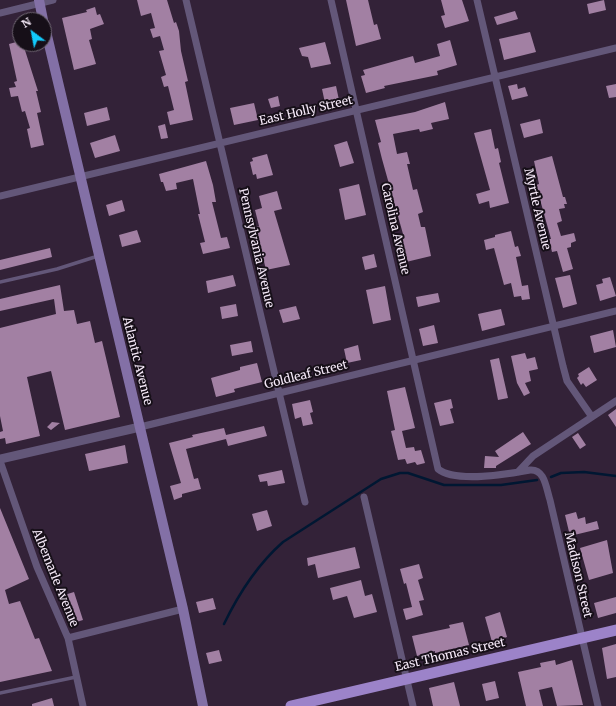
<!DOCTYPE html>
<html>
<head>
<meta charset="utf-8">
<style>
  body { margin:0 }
  #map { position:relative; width:616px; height:706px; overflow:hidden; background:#332238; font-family:Merriweather,serif }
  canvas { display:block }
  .north { position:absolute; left:12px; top:12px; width:40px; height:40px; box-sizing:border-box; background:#160f18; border:1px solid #6f6672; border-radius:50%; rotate:328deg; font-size:11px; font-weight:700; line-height:16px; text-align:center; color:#f5e9f8 }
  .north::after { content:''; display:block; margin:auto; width:14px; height:18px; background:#12cafb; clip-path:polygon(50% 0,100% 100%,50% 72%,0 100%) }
</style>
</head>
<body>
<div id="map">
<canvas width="616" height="706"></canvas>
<div class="north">N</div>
</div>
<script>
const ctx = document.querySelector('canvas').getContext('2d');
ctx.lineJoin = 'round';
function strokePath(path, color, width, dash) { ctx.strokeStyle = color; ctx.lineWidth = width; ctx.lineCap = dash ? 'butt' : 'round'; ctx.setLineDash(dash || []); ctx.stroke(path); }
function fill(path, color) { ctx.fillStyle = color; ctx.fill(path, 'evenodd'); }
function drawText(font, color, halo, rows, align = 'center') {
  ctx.font = font + ' Merriweather,serif'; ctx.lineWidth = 4; ctx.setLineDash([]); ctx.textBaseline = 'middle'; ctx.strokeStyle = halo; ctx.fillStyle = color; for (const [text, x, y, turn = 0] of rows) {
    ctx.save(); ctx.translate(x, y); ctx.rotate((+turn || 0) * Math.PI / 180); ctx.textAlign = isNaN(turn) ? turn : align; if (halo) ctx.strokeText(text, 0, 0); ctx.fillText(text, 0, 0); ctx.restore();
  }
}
strokePath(new Path2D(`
  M551,477L561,473L584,472L616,476
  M224,624C238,595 258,564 283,542L381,479L400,473H408L444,485H501L537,480`), '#001732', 2.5);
fill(new Path2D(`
  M137,0H167L174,23L176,22L179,31L181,51L188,81L185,82L193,120L170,125L167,112L174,110L168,86L164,87L161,77L166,75L159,51L164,50L160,36L153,38L150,29L155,28L151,13L141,16Z
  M346,0H368L374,25L377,24L381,39L356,46Z
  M441,0H462L469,21L445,28L441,16L445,15Z
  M604,0L606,10L589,14L587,4Z
  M95,7L97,15L100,14L104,24L90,29L92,39L89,40L96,64L74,70L62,18L87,12L86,10Z
  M515,11L518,19L497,25L494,17Z
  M530,32L536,52L504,60L499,39Z
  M450,40L457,65L437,71L438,75L384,86L385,88L366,93L361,76L365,75L363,70L413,56L415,63L440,56L437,44Z
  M20,41V44H23L38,91H36L41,112L37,113L44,145L31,148L27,129L30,128L25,111L22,112L18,96L11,97L9,88L16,87L14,82L17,81L9,44Z
  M325,42L331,64L311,68L308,57L302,56L299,48Z
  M517,84L518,89L525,87L528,96L512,100L508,86Z
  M616,84V97L609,98L606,86Z
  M336,86L339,100L325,103L322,89Z
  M278,96L280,106L271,108L268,99Z
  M445,102L449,119L431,123L433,129L420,132L419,129L393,134L397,154L407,152L410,164H407L413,190L417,189L423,212L418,214L421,227H425L431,256L406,262L399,235L403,234L382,159L378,143L381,142L375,120L415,112Z
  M254,103L258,120L234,125L230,108Z
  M107,107L110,120L87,126L84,113Z
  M540,119L543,133L524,138L520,124Z
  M165,124L168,138L161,139L158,126Z
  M491,129L495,149L498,148L501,162L499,163L509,203L490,208L489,201L479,204L476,194L490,190L474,133Z
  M115,135L120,151L95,158L90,143Z
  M347,141L354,163L340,167L334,145Z
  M267,154L273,175L257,179L256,174L253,175L250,162L253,161L252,158Z
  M552,156L563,197H565L567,204H564L565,208L559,209L562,221L557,223L561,236L574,233L576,241L571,243V247L567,248L573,269L563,272L557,251L552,252L549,239H551L536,185L539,184L534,161Z
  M206,161L213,185L216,202H212L221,238L227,237L230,248L203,254L200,243L205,242L198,214H200L193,179L176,183L177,189L166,191L163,182H161L159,174Z
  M359,184L366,215L345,220L339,189Z
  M277,191L282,209L274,211L290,265L266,270L256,227L259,226L255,210L262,208L259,196Z
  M122,200L125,211L109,216L106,205Z
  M137,230L141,242L122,247L119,235Z
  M511,231L515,247L518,246L521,256L516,257L522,286L528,285L530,299L522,300L521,296L514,297L511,283L504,285L494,248L486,250L484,240L495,237V235Z
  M50,248L52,257L0,270V260Z
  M374,254L377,267L365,270L362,257Z
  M233,275L236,286L208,293L206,281Z
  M570,275L577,304L563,308L555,278Z
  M610,277L616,296L600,301L596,285L603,283L602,279Z
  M60,285L64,311L74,310L77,324L90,321L95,343L102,341L120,417L65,430L51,371L27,377L40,436L6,444L5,438L0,439V432L3,431L0,416V328L56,314L54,299L0,311V299Z
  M385,286L391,320L373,324L366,290Z
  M438,293L440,302L418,307L416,297Z
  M236,304L238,316L222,319L220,307Z
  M296,306L300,319L283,323L279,310Z
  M501,309L505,325L482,331L478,314Z
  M434,325L438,343L423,346L419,329Z
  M613,330L616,347L594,353L590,336Z
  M251,341L253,352L232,356L230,345Z
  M358,345L361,360L347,363L344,349Z
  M525,353L527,359L535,357L538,369L529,371L531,381L525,383L530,393L524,396L517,383L511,356Z
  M499,358L508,398L498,400L490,360Z
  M257,363L262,382L234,389L235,392L216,397L211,378L240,370V367Z
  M589,367L597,380L586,387L583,383L581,385L577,378L579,376L578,374Z
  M405,387L415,428L402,431L406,448L414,447L415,451L421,450L425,463L417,465L415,462L407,464L405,459L398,460L391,431L395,430L387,391Z
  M451,399L453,408L450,409L454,423L440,426L434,403Z
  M310,400L313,412L310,413L313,424L303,426L301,417L295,419L292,404Z
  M616,409V427L608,415Z
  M52,422L60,423L51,430L47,427Z
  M264,426L267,436L228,446L226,439L186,449L194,479L198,478L201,489L182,494V497L174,500L170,486L181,483L169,443L193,437L192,435L224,428L226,435Z
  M523,432L531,444L496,466V468H484L485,456L499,457L495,451Z
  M578,433L586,445L580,449L572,437Z
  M125,445L128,463L89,471L85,454Z
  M282,470L285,483L268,486L267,481L260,482L258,475Z
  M0,508L29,579L5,590L9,604L20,601L35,639L39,638L52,671L0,682Z
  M267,510L272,526L257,531L252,514Z
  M576,512L578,519L585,517L586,524L597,521L599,529L570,536L565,515Z
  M607,540L613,573L589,580L580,548Z
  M355,547L360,568L318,578L315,564L308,566L307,558Z
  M419,564L423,578L418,580L424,600L419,601L423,615L406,620L403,609L412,607L406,583L404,584L400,569Z
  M361,580L365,596L372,594L377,612L354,618L347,596L333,600L330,588Z
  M74,592L83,620L70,624L61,596Z
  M616,597V613L598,618L594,603Z
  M213,598L216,609L199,613L196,602Z
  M500,612L507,637L492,642L485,617Z
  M463,622L469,645L435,653V651L417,656L412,636L450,628L449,625Z
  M616,644V677L607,679L602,648Z
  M219,650L222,661L209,664L206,653Z
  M555,660L556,665L572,660L583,705L557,706L552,687L539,690L543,706H526L518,672L541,667L540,663Z
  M495,681L499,698L486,701L482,684Z
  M454,682L460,706H433L429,688Z
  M52,698L54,706H32V704Z`), '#a280a3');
strokePath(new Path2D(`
  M0,282L57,269L98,256
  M0,693L76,677`), '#635779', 3.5);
strokePath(new Path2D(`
  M186,0L305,502
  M331,0L438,469C455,483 509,474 530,470C545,469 546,488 550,500L598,706
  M477,0L563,366L567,381L592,417
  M0,13L53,0
  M0,196L616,48
  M140,427L616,311
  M0,461L37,567L68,638L83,706
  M518,472L533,456L616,401
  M364,497L413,706
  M68,638L183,609`), '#635779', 7);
strokePath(new Path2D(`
  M0,459L140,427`), '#635779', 9);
strokePath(new Path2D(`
  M39,0L43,20
  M44,23L183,609L203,706`), '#8370a6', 10);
strokePath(new Path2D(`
  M291,706L616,630`), '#9c83c9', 11);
drawText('12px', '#f5e9f8', '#160f18', [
  ["East Holly Street",306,111,-13],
  ["Myrtle Avenue",537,209,77],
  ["Carolina Avenue",395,229,77],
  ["Pennsylvania Avenue",256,248,77],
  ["Atlantic Avenue",137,361,76],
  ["Goldleaf Street",306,375,-14],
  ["Madison Street",578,575,77],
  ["Albemarle Avenue",55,578,68],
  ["East Thomas Street",450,655,-13]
]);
</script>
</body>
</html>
